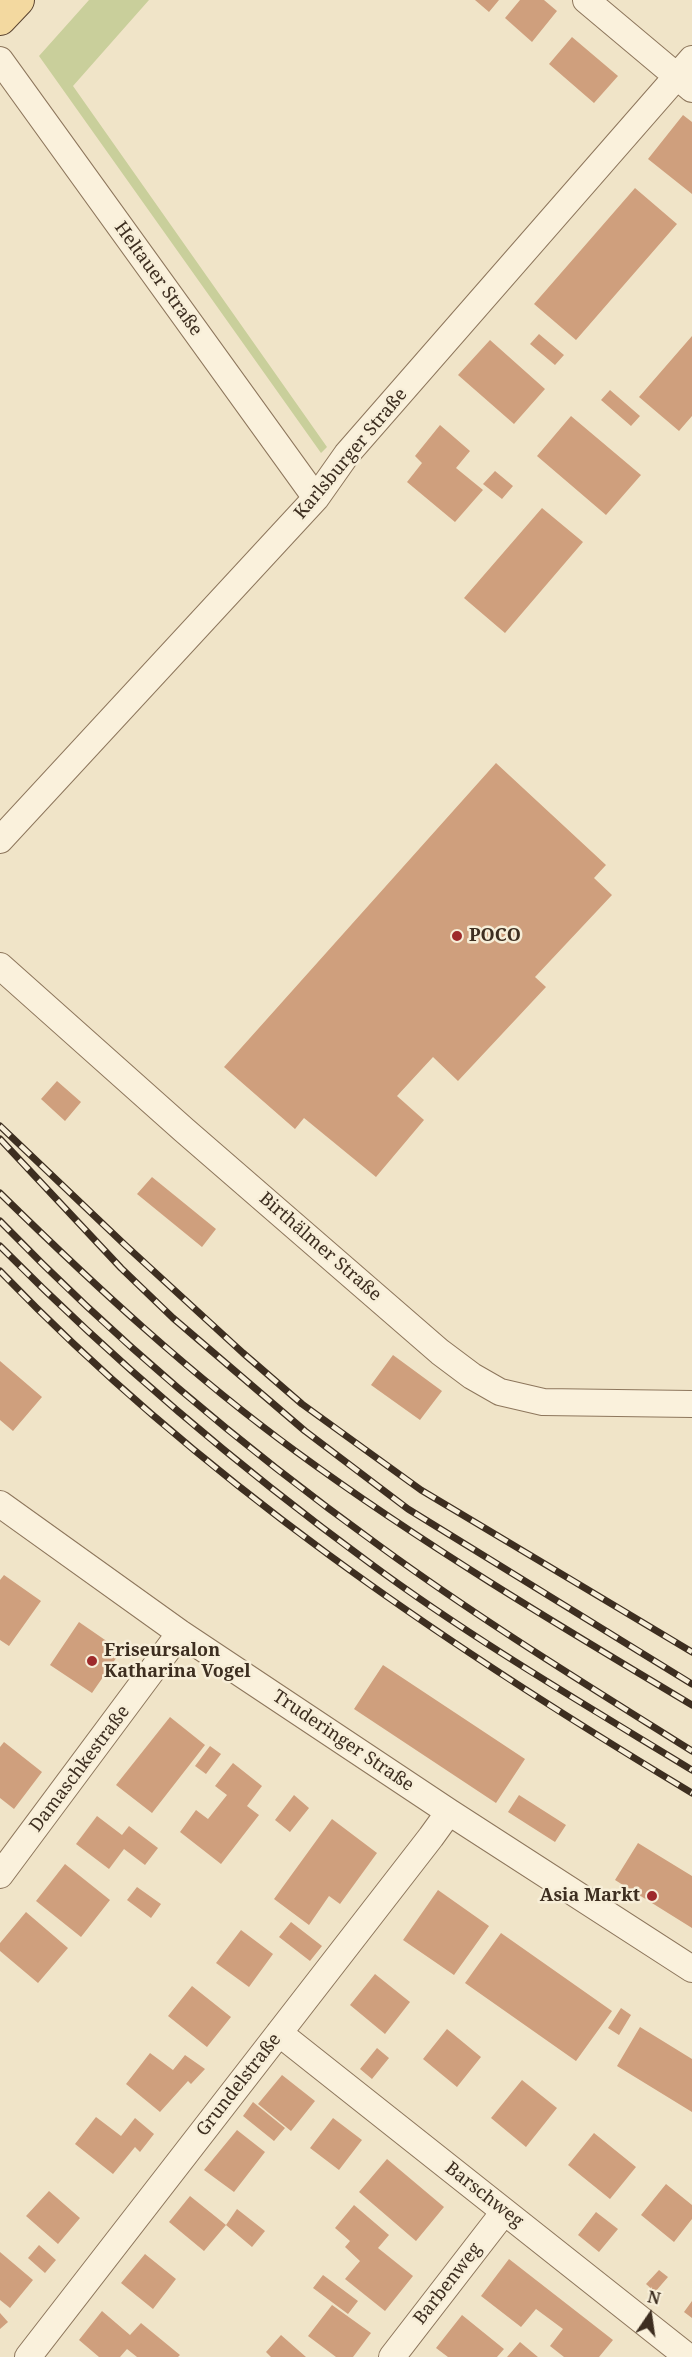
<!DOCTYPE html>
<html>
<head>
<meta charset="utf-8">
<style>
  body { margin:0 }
  #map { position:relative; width:692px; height:2357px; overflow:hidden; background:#f0e4c8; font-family:"Noto Serif",serif }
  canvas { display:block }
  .north { position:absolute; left:620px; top:2285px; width:60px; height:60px; -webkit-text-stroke:4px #f7eed8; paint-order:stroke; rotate:13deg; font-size:16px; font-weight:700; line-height:24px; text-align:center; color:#3d2e20 }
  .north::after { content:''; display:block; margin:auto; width:21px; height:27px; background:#3d2e20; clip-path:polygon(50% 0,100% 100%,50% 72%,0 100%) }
</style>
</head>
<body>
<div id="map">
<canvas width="692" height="2357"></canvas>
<div class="north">N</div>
</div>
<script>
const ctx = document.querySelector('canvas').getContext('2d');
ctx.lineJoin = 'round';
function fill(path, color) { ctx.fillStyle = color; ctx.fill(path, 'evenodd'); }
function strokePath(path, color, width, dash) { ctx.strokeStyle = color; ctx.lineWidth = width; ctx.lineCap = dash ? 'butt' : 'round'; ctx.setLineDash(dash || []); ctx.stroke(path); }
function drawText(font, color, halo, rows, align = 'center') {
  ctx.font = font + ' "Noto Serif",serif'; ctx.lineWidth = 5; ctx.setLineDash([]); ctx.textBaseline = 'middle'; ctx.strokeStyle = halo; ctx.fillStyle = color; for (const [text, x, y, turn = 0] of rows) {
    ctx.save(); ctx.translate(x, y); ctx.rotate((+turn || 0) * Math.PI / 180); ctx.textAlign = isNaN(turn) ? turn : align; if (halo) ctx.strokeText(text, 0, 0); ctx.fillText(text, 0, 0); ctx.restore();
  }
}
fill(new Path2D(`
  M89,0H149L73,86L327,447L321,453L39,56Z`), '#c9cf9b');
fill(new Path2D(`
  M475,0H499L489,12Z
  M520,0H544L557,11L532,42L505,18Z
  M572,37L618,76L594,103L549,64Z
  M683,115L692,122V194L648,159Z
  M635,188L677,224L576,340L534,304Z
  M539,334L564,355L555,365L530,344Z
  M692,336V416L679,431L639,397Z
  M490,340L545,389L514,424L458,375Z
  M610,390L640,416L631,426L601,400Z
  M571,416L641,475L606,515L537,456Z
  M440,425L470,451L456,468L483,490L455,522L407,482L422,463L415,456Z
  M495,471L513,486L502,499L483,484Z
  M542,508L583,542L505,633L464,598Z
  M496,763L606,865L594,878L612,895L535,977L546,987L458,1081L433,1057L397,1096L424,1120L376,1177L304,1118L295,1129L224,1067Z
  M57,1081L81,1102L65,1121L41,1099Z
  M152,1177L216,1229L202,1247L137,1194Z
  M393,1355L442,1391L420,1420L371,1385Z
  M0,1361L42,1397L13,1431L0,1420Z
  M4,1575L41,1601L9,1646L0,1640V1580Z
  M79,1622L121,1651L92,1693L50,1665Z
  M383,1665L525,1759L496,1803L354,1709Z
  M170,1717L205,1745L152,1813L116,1785Z
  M4,1742L42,1772L14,1809L0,1798V1747Z
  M210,1746L221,1754L206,1774L195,1766Z
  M233,1763L262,1786L247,1806L259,1815L221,1864L180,1832L196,1810L208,1819L227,1795L215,1786Z
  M294,1795L309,1808L290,1832L275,1820Z
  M519,1795L566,1825L555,1842L508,1812Z
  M97,1816L122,1835L129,1826L158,1848L145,1865L124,1849L109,1869L76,1844Z
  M332,1819L377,1853L340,1904L329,1896L309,1925L274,1899Z
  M638,1843L692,1876V1928L615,1880Z
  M65,1864L110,1900L81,1937L36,1901Z
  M137,1887L161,1904L151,1918L127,1900Z
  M438,1890L489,1926L454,1975L403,1940Z
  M26,1912L68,1948L38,1983L0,1951V1943Z
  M291,1922L322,1946L310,1961L279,1937Z
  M241,1930L273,1954L249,1987L216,1963Z
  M501,1933L612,2011L576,2061L465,1983Z
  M375,1974L410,2002L385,2034L350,2005Z
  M192,1986L231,2017L207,2047L168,2016Z
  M621,2008L631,2015L619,2035L608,2028Z
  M640,2027L692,2059V2112L617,2066Z
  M447,2029L481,2057L457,2087L423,2059Z
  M377,2048L389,2058L372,2079L360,2069Z
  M150,2053L173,2070L185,2055L205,2069L191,2084L188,2081L160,2112L126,2084Z
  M282,2075L315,2101L291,2131L258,2104Z
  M522,2080L557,2108L526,2147L491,2118Z
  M253,2102L285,2128L274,2141L243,2116Z
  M96,2117L121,2136L135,2118L154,2134L140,2152L135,2147L113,2174L75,2144Z
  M333,2118L362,2140L339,2170L310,2148Z
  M237,2130L265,2152L234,2192L204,2170Z
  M594,2133L636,2167L610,2199L568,2165Z
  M387,2159L444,2207L416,2241L359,2192Z
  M666,2184L692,2205V2219L674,2242L641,2215Z
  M49,2191L80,2218L58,2244L26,2216Z
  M190,2196L226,2225L204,2251L169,2222Z
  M354,2205L389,2235L378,2248L413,2276L385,2311L345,2279L360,2261L345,2247L350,2241L335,2228Z
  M237,2209L265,2231L252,2247L226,2225Z
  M596,2212L618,2229L599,2252L578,2235Z
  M39,2245L56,2260L45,2273L28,2258Z
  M0,2252L33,2280L10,2308L0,2300Z
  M145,2254L176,2279L153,2309L121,2283Z
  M509,2259L613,2340L599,2357H564L550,2346L563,2329L536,2309L521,2327L481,2296Z
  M659,2270L668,2277L655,2292L646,2284Z
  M323,2275L358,2301L348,2314L313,2288Z
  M692,2301V2318L684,2312Z
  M332,2305L371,2333L353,2357H336L308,2336Z
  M102,2311L130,2335L141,2323L180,2355L178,2357H137L127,2349L120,2357H99L79,2340Z
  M0,2313L8,2322L0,2329Z
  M462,2315L504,2349L497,2357H448L436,2348Z
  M281,2335L306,2357H271L266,2352Z
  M520,2342L538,2357H507Z`), '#cf9f7d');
const minor = new Path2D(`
  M586,0L692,89
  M0,60L316,498
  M0,840L316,498L347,454L692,59
  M0,966L184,1130L440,1352L472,1376L500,1392L543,1402L692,1404
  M0,1504L180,1633L449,1812L692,1969
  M0,1875L180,1633
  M279,2033L688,2357
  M28,2357L431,1837L449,1812
  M392,2357L504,2212`);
const major = new Path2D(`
  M0,19L18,0`);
strokePath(minor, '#8d765c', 28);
strokePath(major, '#5b4430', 34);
strokePath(minor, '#faf1dc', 26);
strokePath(major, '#f3d9a0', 32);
const rail = new Path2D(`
  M0,1126L124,1244L243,1353L302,1404L421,1490L692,1652
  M0,1139L121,1268L173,1318L305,1431L408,1509L692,1684
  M0,1193C94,1285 191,1375 298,1453C424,1545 558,1625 692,1705
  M0,1221C117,1342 245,1449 381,1547C481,1620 587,1685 692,1751
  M0,1246C115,1362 240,1468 371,1564C474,1640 584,1704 692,1770
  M0,1271C201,1480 444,1644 692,1793`);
strokePath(rail, '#3d2e20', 7);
strokePath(rail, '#f7eed8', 4.5, [14]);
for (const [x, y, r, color] of [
  [457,936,6,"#9e2a2b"],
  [92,1661,6,"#9e2a2b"],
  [652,1896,6,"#9e2a2b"]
]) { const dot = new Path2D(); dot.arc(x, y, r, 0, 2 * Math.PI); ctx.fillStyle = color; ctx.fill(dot); strokePath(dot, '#f7eed8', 2); }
drawText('18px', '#3d2e20', '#f7eed8', [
  ["Heltauer Straße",158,279,54],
  ["Karlsburger Straße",351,454,-50],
  ["Birthälmer Straße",320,1247,41],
  ["Truderinger Straße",343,1741,34],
  ["Damaschkestraße",80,1769,-53],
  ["Grundelstraße",239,2085,-52],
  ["Barschweg",484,2195,38],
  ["Barbenweg",448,2284,-52]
]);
drawText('bold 18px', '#3d2e20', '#f7eed8', [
  ["POCO",469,936],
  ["Friseursalon",104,1651],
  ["Katharina Vogel",104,1672],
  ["Asia Markt",640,1896,"right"]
], 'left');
</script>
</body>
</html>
